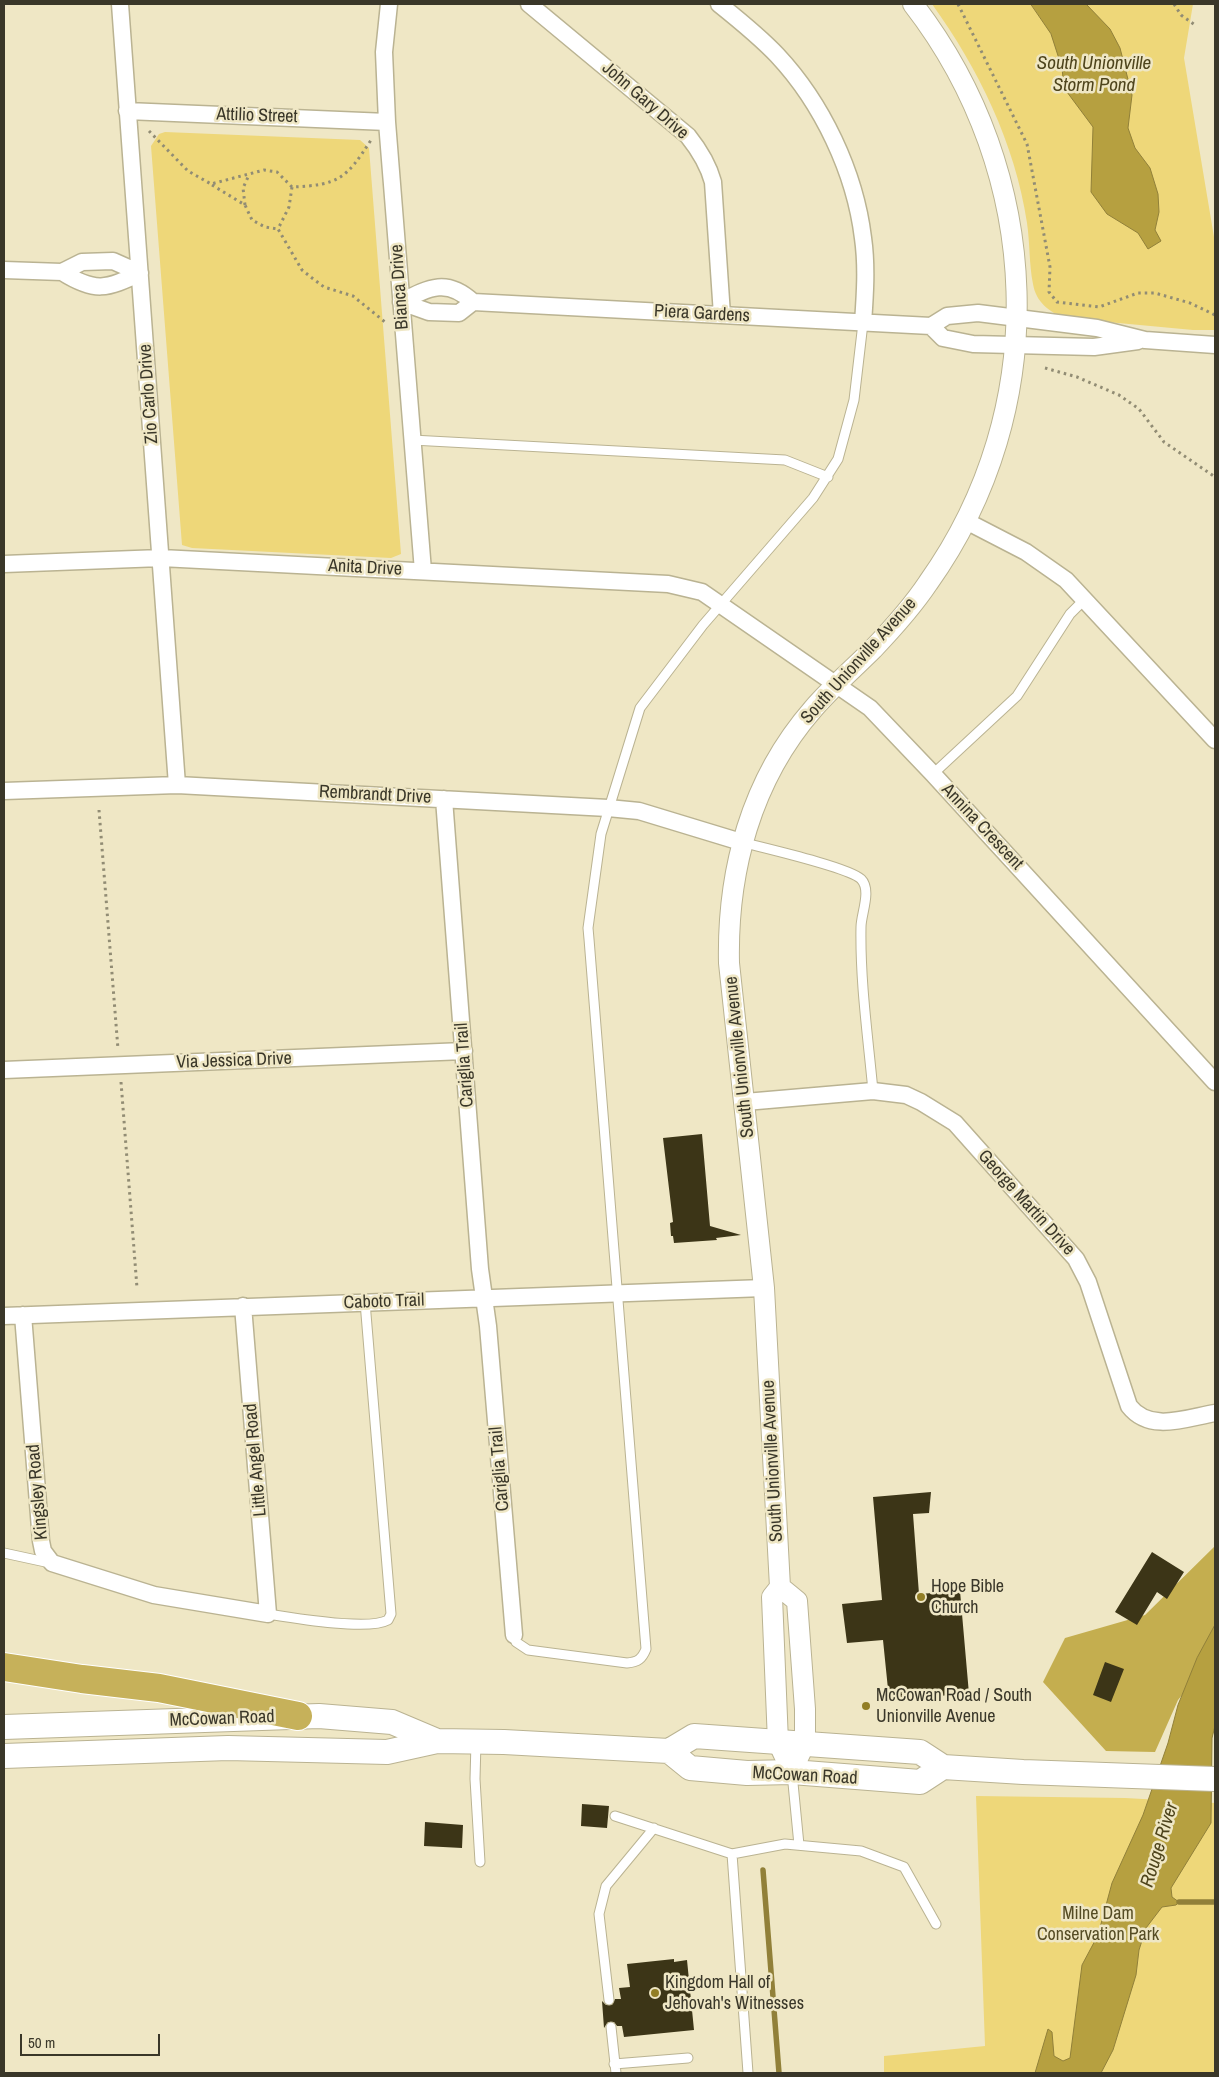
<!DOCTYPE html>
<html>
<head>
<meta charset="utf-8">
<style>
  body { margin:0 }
  #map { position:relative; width:1219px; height:2077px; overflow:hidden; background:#efe7c5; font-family:"Archivo Narrow",sans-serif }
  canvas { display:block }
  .frame { position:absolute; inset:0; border:5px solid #3a3729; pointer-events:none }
  .scale { position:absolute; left:20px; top:2034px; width:140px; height:22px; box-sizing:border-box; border:2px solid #3a3729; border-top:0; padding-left:6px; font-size:15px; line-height:18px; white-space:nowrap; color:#3a3729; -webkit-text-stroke:4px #efe7c5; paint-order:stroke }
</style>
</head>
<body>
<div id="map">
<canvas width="1219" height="2077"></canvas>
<div class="frame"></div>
<div class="scale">50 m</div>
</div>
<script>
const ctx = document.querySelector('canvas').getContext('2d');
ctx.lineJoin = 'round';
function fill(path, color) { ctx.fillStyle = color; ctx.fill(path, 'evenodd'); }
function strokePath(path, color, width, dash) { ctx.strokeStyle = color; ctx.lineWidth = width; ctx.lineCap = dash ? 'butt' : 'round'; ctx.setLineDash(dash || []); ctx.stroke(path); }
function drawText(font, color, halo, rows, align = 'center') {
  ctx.font = font + ' "Archivo Narrow",sans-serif'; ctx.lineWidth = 5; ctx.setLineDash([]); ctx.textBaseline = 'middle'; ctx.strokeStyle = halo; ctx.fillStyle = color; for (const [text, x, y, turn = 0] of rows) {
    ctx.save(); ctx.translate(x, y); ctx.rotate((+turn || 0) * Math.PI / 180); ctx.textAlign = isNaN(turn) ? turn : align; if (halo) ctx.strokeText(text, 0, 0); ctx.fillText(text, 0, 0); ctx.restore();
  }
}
fill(new Path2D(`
  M932,4H1193L1184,58L1215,243V330H1193L1065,318C1049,312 1036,302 1033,284C1029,264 1030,243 1027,223C1015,143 978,68 932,4Z
  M165,132L360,140L369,148L401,554L391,558L192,548L182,545L151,146L159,134Z
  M976,1796L1125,1798L1215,1803V2073H884V2056L985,2046Z`), '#eed779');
fill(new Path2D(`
  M1215,1546V1655L1178,1700L1155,1752L1106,1751L1043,1682L1065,1638L1145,1615Z`), '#c4ae4f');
const water = new Path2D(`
  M1031,4H1086L1110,29L1120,48L1132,95L1128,128L1135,148L1150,168L1158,194L1159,212L1155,230L1161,241L1148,249L1138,233L1107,214L1091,192L1093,127L1064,88L1062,68L1051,34Z
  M1215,1625V1726L1212,1738L1211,1823L1171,1888L1172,1897L1179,1902L1176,1905L1162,1907L1146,1928L1139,1950L1136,1975L1113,2050L1101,2073H1035L1048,2029L1052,2032L1054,2056L1063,2061L1070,2058L1082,1965L1098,1935L1112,1883L1143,1815L1168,1743L1178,1705L1197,1658Z`);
fill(water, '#b6a040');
strokePath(water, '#918039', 1);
strokePath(new Path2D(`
  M763,1870L779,2073
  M1179,1902H1215`), '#918039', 5.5);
fill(new Path2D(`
  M702,1134L710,1226L741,1235L716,1238L717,1240L674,1243L673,1236H671L670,1223L673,1222L663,1138Z
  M931,1492L929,1513L913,1514L919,1594L960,1591L969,1694L889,1699L883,1640L847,1643L842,1604L882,1600L873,1497Z
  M1152,1552L1184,1572L1167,1599L1157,1592L1137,1625L1115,1612Z
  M1105,1662L1124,1669L1111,1702L1093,1695Z
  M582,1804L609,1806L607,1828L581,1826Z
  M425,1822L463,1825L462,1848L424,1846Z
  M674,1959V1962L687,1960L694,2030L624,2037L622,2026H617L614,2022H608L604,2028L602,2001L606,2005H612L615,1999H621L619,1988L630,1987L627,1964Z`), '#3c3517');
const service = new Path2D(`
  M412,440L785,460L828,477
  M933,774L1017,696L1070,614L1085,599
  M741,842C764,848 848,867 861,879C872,890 861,914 861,927C860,982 868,1037 873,1091
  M4,1553L50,1563
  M268,1614C293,1618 368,1631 388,1620L391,1614L365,1302
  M514,1635L516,1642L528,1650L627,1663C638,1662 642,1659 646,1649L589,939L588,928L601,834L640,708L703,625L813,498L838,459L854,400L863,323
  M476,1742L475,1779L480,1862
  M792,1773L799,1845
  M615,1816L732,1854L785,1844L861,1851L904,1867L936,1924
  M732,1854L748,2073
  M609,2000L599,1914L606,1886L654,1828
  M611,2027L616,2073
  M614,2064L688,2058`);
const minor = new Path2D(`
  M120,4L177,785
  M389,4L384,52L387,122L423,571
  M529,4L688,136C700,151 708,164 713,182L722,315
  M719,4C739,20 759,36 777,55C822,103 855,172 863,238C867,266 865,295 863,323
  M127,111L387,122
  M4,270L62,272L82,262L113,261L140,273
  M62,272C95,293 107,289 140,273
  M401,302C430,287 447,278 473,302L931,326L947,316L978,313L1097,328L1145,340L1215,345
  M401,302L429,312L459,313L473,302
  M931,326L943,338L973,344L1094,347L1138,341
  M966,521L1026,552L1066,580L1215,740
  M4,564L161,558L668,584L702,592L870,708L933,774L1215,1082
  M4,791L177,785L608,808L639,811L741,842
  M444,799L480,1269L488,1326L514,1635
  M4,1070L464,1051
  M745,1102L873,1091L906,1095L921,1102L955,1123L1076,1259L1088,1282L1129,1406C1150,1433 1186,1418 1215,1413
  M23,1315L41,1541L43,1551L52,1563L154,1595L268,1614L243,1306
  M4,1316L764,1288`);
const tertiary = new Path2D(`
  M780,1587L797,1601L805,1709V1743L798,1758
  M792,1772L778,1742L772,1597L780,1587L764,1288L729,963C727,871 751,780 813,709C831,688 853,669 873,649C893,628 912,607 928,583C1053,408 1044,173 913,4`);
const secondary = new Path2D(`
  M4,1727L319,1716L392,1722L437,1741
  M669,1751L690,1768L747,1773L792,1772L920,1782L943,1767
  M4,1756L228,1748L387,1752L437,1741L504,1742L669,1751L694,1736L920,1752L943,1767L1023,1772L1215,1779`);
const motorway = new Path2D(`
  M4,1667L82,1679L159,1688L298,1716`);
strokePath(service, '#bab392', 11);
strokePath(minor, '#bab392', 19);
strokePath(tertiary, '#bab392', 22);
strokePath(secondary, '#bab392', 26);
strokePath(motorway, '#fff', 30);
strokePath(new Path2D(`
  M958,4L1027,144L1050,267L1049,292L1057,302L1099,307L1138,293H1155L1190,303L1215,315
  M1174,4L1181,15L1195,25
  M149,131L188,171L211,184L264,170L277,172L292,187C339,185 346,179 371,140
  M212,185L245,205L252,220L265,227L278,229
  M292,187L289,207L278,229L302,270L312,278L324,287L353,296L385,322
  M245,205L243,188L249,175
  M1045,368L1077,377L1119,395L1139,409L1164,442L1215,477
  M99,810L118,1049
  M121,1082L137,1288`), '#918c74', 3, [2.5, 4]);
strokePath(service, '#fff', 9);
strokePath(minor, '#fff', 16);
strokePath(tertiary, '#fff', 20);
strokePath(secondary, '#fff', 24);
strokePath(motorway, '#c6b15a', 28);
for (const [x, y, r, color] of [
  [921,1597,5,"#927e25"],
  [866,1706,5,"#927e25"],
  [655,1993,5,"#927e25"]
]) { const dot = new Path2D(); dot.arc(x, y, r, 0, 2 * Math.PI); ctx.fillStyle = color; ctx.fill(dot); strokePath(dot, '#efe7c5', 2); }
drawText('18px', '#3a3729', '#efe7c5', [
  ["John Gary Drive",645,101,41],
  ["Attilio Street",257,116,2],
  ["Bianca Drive",400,287,-94],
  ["Piera Gardens",702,314,3],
  ["Zio Carlo Drive",149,394,-94],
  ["Anita Drive",365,568,3],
  ["South Unionville Avenue",859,661,-48],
  ["Rembrandt Drive",375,795,3],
  ["Annina Crescent",982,827,47],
  ["South Unionville Avenue",740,1057,-96],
  ["Via Jessica Drive",234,1061,-2],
  ["Cariglia Trail",465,1065,-94],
  ["George Martin Drive",1026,1203,48],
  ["Caboto Trail",384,1302,-2],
  ["Little Angel Road",256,1460,-95],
  ["South Unionville Avenue",773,1461,-93],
  ["Cariglia Trail",500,1469,-95],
  ["Kingsley Road",38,1492,-95],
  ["McCowan Road",222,1719,-2],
  ["McCowan Road",805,1776,3]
]);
drawText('18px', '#3a3729', '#efe7c5', [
  ["Hope Bible",931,1587],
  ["Church",931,1608],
  ["McCowan Road / South",876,1696],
  ["Unionville Avenue",876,1717],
  ["Kingdom Hall of",665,1983],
  ["Jehovah's Witnesses",665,2004]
], 'left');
drawText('18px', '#554c24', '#efe7c5', [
  ["Milne Dam",1098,1914],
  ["Conservation Park",1098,1935]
]);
drawText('italic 19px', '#4e441c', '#efe7c5', [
  ["South Unionville",1094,64],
  ["Storm Pond",1094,86],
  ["Rouge River",1160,1845,-73]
]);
</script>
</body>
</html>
